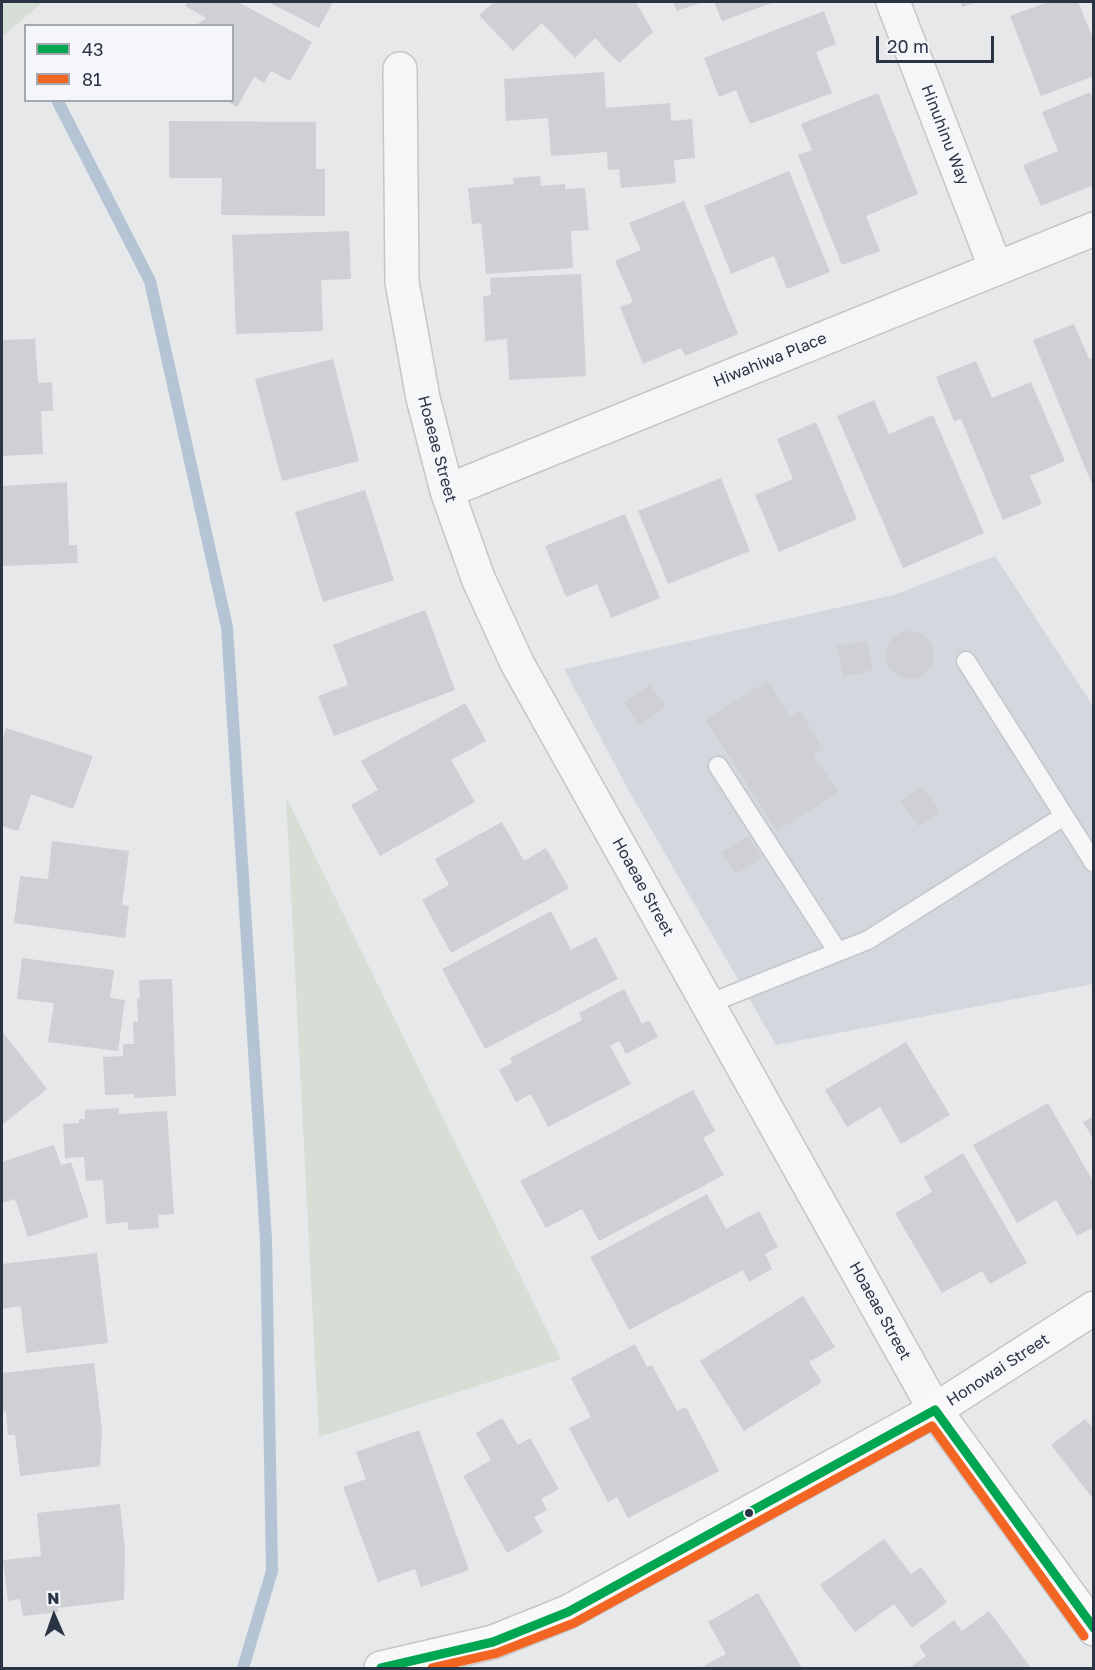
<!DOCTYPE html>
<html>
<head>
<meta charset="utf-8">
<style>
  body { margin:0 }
  #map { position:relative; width:1095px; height:1670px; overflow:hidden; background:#e6e8ea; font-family:"Golos Text",sans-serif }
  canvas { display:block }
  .frame { position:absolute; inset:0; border:3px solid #2b3445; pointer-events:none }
  .legend { position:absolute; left:24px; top:24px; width:210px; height:78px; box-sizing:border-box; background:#f4f6f9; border:2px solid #a4a8b1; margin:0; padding:8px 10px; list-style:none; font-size:18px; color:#2b3445 }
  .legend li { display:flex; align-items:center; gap:12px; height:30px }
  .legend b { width:30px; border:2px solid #a4a8b1 }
  .north { position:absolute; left:24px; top:1586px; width:60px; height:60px; -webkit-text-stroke:4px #f4f6f9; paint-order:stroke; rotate:358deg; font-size:16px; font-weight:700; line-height:24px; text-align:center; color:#2b3445 }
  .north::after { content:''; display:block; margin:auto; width:21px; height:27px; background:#2b3445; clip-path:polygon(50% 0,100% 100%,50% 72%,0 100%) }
  .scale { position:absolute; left:876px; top:36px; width:118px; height:27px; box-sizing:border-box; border:3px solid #2b3445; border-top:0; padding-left:8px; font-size:18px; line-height:21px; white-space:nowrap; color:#2b3445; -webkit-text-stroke:4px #f4f6f9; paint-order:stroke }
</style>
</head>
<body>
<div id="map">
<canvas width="1095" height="1670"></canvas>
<div class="frame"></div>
<ul class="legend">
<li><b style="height:8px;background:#00a651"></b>43</li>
<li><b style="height:8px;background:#f26522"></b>81</li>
</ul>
<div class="north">N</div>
<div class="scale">20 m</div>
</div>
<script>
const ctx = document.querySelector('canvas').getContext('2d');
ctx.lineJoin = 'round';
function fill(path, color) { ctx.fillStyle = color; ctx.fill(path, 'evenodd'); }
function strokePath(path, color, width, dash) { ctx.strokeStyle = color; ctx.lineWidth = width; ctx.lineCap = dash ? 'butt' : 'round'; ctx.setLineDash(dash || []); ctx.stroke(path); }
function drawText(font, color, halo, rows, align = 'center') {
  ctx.font = font + ' "Golos Text",sans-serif'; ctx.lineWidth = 5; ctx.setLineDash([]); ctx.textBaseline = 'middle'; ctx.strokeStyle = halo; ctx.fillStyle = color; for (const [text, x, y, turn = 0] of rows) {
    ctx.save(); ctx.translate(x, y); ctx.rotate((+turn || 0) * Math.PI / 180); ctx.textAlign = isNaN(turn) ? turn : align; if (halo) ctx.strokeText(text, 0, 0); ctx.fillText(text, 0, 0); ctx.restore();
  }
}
fill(new Path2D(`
  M995,556L1093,706V984L776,1045L630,793L564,669L894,595Z`), '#d4d7dd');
fill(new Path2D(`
  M2,2H43L2,37Z
  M286,797L561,1359L319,1437Z`), '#d6ded6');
strokePath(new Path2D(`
  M57,100L150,281L227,627L266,1239L272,1571L243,1668`), '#b4c4d5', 12);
fill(new Path2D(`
  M187,2H238L312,42L290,81L271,71L264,83L254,77L237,107L225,100H232V26H195L206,18L185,6Z
  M268,2H333L319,28Z
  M494,2H636L653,32L619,63L595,38L575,58L542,23L513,51L479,15Z
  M673,2H702L677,11Z
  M714,2H774L722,21Z
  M960,2H978L962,7Z
  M1048,2H1078L1092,36L1094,35V76L1041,96L1010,16Z
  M824,11L836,44L816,52L832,93L750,124L736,90L719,97L704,58Z
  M604,72L606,108L670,103L671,121L692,119L695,158L674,160L676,183L621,188L619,169L608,170L607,152L551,156L548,118L506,121L504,79Z
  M1090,92L1094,100V185L1041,206L1023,165L1058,151L1042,112Z
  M878,93L918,194L866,216L880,251L842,265L798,155L812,150L801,124Z
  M169,121L316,122V169H325V216L221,215L222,178H169Z
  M789,171L830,272L787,289L774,256L731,274L704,206Z
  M540,176L541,186L565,184V189L585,188L589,230L571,231L573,268L486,274L481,223L472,224L468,188L514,184L513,178Z
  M684,201L738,334L685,356L681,348L643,364L620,307L633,302L615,261L641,250L629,223Z
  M349,231L351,279L321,280L323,331L236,334L232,235Z
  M581,274L586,376L509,380L507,339L485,341L483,296L491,295L490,278Z
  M1074,324L1089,359L1094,357V481L1091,482L1033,340Z
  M35,339L38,383L52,382L53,411H41L43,454L2,456V340Z
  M333,359L359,461L282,481L255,379Z
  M976,361L992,398L1031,382L1065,461L1030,476L1042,504L1003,520L961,419L954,421L936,377Z
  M874,400L889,434L933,415L984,533L903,568L837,416Z
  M816,422L857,519L779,552L755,495L793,479L777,439Z
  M721,478L750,551L668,584L638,511Z
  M67,482L69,545H77L78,563L2,566V486Z
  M365,490L394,580L323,602L295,512Z
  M625,514L660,598L611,618L597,584L566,597L545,546Z
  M425,610L455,690L334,736L318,696L348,685L333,645Z
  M886 655a24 24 0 1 1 48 0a24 24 0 1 1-48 0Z
  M867,641L873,670L843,677L837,646Z
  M767,681L790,717L800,711L823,748L813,755L838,792L777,831L706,720Z
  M650,685L666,706L639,725L624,703Z
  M465,703L486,741L451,760L475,802L380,856L351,805L378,790L361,761Z
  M6,728L93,756L73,809L31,794L18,831L2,826V741Z
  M923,787L940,812L919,827L901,801Z
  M502,822L524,861L546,848L569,888L451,953L422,900L449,885L435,859Z
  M748,836L762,858L736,874L722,852Z
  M52,841L129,851L122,905L129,906L125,938L14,923L20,876L48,879Z
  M551,911L571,950L596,937L618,979L485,1049L442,969Z
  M22,958L114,970L110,998L125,1000L118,1051L48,1042L54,1003L17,999Z
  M172,979L176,1096L134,1098V1094L105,1095L103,1057L123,1056V1044H134L133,1022H138L137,998H140L139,980Z
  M624,989L642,1024L649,1020L658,1037L626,1054L619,1041L610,1046L631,1084L548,1127L531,1094L516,1102L499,1070L512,1063L510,1058L582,1020L579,1013Z
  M2,1031L47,1089L2,1125Z
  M906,1042L950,1115L901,1144L880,1107L847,1127L825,1090Z
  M693,1090L715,1131L703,1138L724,1175L599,1241L582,1209L546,1228L520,1181Z
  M1048,1103L1094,1183V1227L1077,1236L1056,1200L1017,1223L973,1145Z
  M119,1108V1114L167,1111L174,1214L158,1215L159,1228L128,1230V1222L106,1224L103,1180L86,1181L84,1157L65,1158L63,1124L79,1123V1119H85V1110Z
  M1094,1116V1140L1083,1122Z
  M54,1145L61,1165L71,1162L89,1217L28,1237L15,1199L2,1203V1162Z
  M963,1153L1027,1263L990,1284L982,1271L942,1293L895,1213L932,1192L924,1177Z
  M707,1194L726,1229L759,1211L778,1247L765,1254L772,1269L749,1282L743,1270L629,1330L590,1257Z
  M97,1253L108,1343L26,1353L21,1306L2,1309V1264Z
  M803,1296L835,1347L809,1362L822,1382L744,1431L700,1361Z
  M635,1344L647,1367L652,1365L677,1411L686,1407L719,1471L628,1518L617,1497L608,1502L569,1428L591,1417L571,1378Z
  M94,1363L102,1430L100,1466L20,1476L15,1435H8L6,1411L2,1412V1373Z
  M502,1418L518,1445L530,1438L559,1489L541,1499L547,1510L534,1517L543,1532L507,1553L463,1476L491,1460L476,1433Z
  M1085,1419L1094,1429V1500L1051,1445Z
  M419,1430L469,1570L421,1587L415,1569L378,1582L343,1487L366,1479L356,1452Z
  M120,1504L125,1548L124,1600L58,1608V1612L23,1616L20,1599L8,1601L3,1560L41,1556L37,1513Z
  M884,1539L911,1574L921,1567L947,1602L912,1628L894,1604L855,1632L820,1585Z
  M758,1593L802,1668H700L726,1654L708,1622Z
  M989,1611L1031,1668H909L926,1656L919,1646L954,1620L962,1631Z`), '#ced0d3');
const lane = new Path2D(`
  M966,661L1094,863
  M718,766L838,952
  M708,1004L868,940L1064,816`);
const street = new Path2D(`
  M893,2L996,269
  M400,69L402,282L423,398L447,491L478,578L517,663L935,1410
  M447,491L1094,229`);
const secondary = new Path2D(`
  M935,1410L1094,1629
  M381,1668L493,1642L568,1612L935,1410L1094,1308`);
strokePath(lane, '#c4c6c8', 21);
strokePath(street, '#c4c6c8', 36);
strokePath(secondary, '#c4c6c8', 36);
strokePath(lane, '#f5f6f7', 18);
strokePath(street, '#f5f6f7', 33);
strokePath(secondary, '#f8f8f8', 33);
strokePath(new Path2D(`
  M381,1668L493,1642L568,1612L935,1410L1094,1628`), '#00a651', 9);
strokePath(new Path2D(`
  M432,1668L497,1653L574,1623L932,1426L1084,1636`), '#f26522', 9);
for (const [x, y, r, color] of [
  [749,1513,5,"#2b3445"]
]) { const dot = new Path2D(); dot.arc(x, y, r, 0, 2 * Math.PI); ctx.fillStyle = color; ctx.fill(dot); strokePath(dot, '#f4f6f9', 2); }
drawText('16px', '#2b3445', '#f4f6f9', [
  ["Hinuhinu Way",945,135,69],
  ["Hiwahiwa Place",770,360,-22],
  ["Hoaeae Street",437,449,75],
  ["Hoaeae Street",643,887,61],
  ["Hoaeae Street",880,1311,61],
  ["Honowai Street",998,1370,-33]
]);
</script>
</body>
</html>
